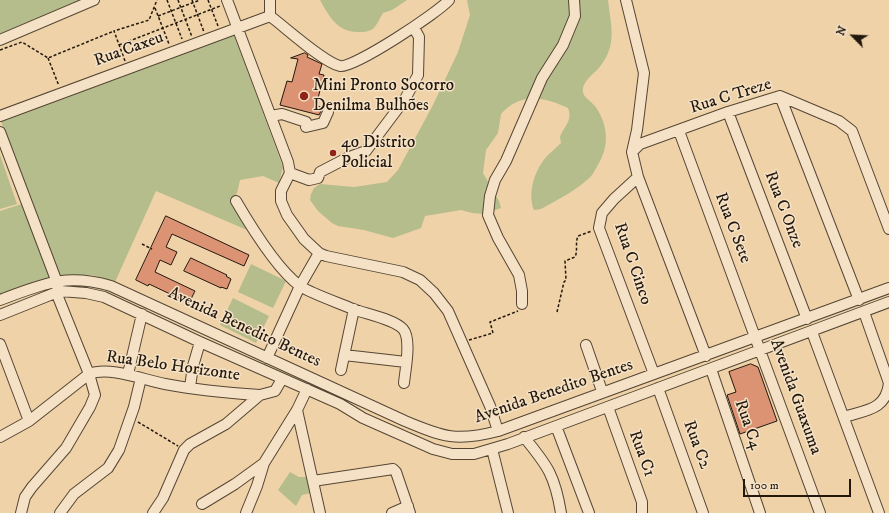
<!DOCTYPE html>
<html>
<head>
<meta charset="utf-8">
<style>
  body { margin:0 }
  #map { position:relative; width:889px; height:513px; overflow:hidden; background:#efd2a7; font-family:"IM FELL DW Pica",serif }
  canvas { display:block }
  .north { position:absolute; left:833px; top:16px; width:40px; height:40px; -webkit-text-stroke:3px #f5e2c6; paint-order:stroke; rotate:294deg; font-size:11px; font-weight:700; line-height:16px; text-align:center; color:#22180e }
  .north::after { content:''; display:block; margin:auto; width:14px; height:18px; background:#22180e; clip-path:polygon(50% 0,100% 100%,50% 72%,0 100%) }
  .scale { position:absolute; left:743px; top:479px; width:108px; height:18px; box-sizing:border-box; border:2px solid #22180e; border-top:0; padding-left:5px; font-size:12px; line-height:14px; white-space:nowrap; color:#22180e; -webkit-text-stroke:3px #f5e2c6; paint-order:stroke }
</style>
</head>
<body>
<div id="map">
<canvas width="889" height="513"></canvas>
<div class="north">N</div>
<div class="scale">100 m</div>
</div>
<script>
const ctx = document.querySelector('canvas').getContext('2d');
ctx.lineJoin = 'round';
function fill(path, color) { ctx.fillStyle = color; ctx.fill(path, 'evenodd'); }
function strokePath(path, color, width, dash) { ctx.strokeStyle = color; ctx.lineWidth = width; ctx.lineCap = dash ? 'butt' : 'round'; ctx.setLineDash(dash || []); ctx.stroke(path); }
function drawText(font, color, halo, rows, align = 'center') {
  ctx.font = font + ' "IM FELL DW Pica",serif'; ctx.lineWidth = 3; ctx.setLineDash([]); ctx.textBaseline = 'middle'; ctx.strokeStyle = halo; ctx.fillStyle = color; for (const [text, x, y, turn = 0] of rows) {
    ctx.save(); ctx.translate(x, y); ctx.rotate((+turn || 0) * Math.PI / 180); ctx.textAlign = isNaN(turn) ? turn : align; if (halo) ctx.strokeText(text, 0, 0); ctx.fillText(text, 0, 0); ctx.restore();
  }
}
fill(new Path2D(`
  M0,0H91L0,35Z
  M320,0H407L392,10L383,13C380,18 377,25 373,29C368,32 363,32 358,32C337,32 329,16 320,0Z
  M467,0H608C611,27 618,46 598,69C593,74 584,81 583,88C581,98 593,101 597,109C608,126 609,146 599,163C595,169 593,176 587,180C575,191 555,201 541,209L534,210C528,195 533,175 543,161C547,155 555,149 561,143L560,137C564,126 573,121 568,108C544,97 521,92 501,114L498,133L486,150L483,173L499,201L501,208L484,214L472,213L461,210L425,216L421,228L393,238L364,230L338,226L332,223L318,211L310,200L311,194L314,188L320,184L354,187L387,182L398,170L433,105L458,52L470,15Z
  M233,32L283,167L279,183L263,176L240,180L237,193L231,202L247,230L156,191L115,282L92,275H59L0,119Z
  M0,155L17,204L0,209Z
  M22,204L51,278L0,297V211Z
  M251,264L286,281L273,308L238,292Z
  M233,298L269,316L256,343L220,325Z
  M290,472L299,477H308L311,493L302,495L296,506L278,490Z`), '#b4bd8b');
const building = new Path2D(`
  M305,53L308,55L307,57L322,64L319,74L324,75L316,106L323,107L319,115L280,105L287,81L292,82L298,59L291,58Z
  M166,216L249,255L244,266L172,234L166,247L177,252L171,265L160,260L155,272L195,291L189,303L149,284L148,286L136,280Z
  M191,258L227,275L226,276L231,279L227,289L221,287V288L184,271Z
  M751,364L758,367L777,421L740,434L727,395L736,392L729,372Z`);
fill(building, '#db9374');
strokePath(building, '#22180e', 1);
const minor = new Path2D(`
  M227,0L288,162L290,173L281,191V201L287,215L304,239L319,253L326,256L403,272L420,280L434,293L448,311L490,406L498,431
  M626,0L644,73L637,130L632,152L638,177L706,356
  M270,16C285,27 323,62 340,66C353,69 439,12 449,0
  M270,16V0
  M0,40L94,0
  M780,96L859,300
  M728,112L807,319
  M0,116L270,16
  M271,116L282,114L306,122V127L323,123L328,112
  M679,131L820,513
  M0,132L58,285
  M632,152L640,144L728,112L780,96L839,121L852,131L889,229
  M290,173L309,180L318,178L320,172L347,158L366,151L405,99L418,75L419,37L414,28
  M638,177L614,199L602,213L599,228L654,374
  M236,201C250,225 278,270 300,286C310,293 339,303 353,309C366,314 394,319 403,329C412,339 405,371 404,383
  M0,300C43,284 65,273 111,286L405,421C443,437 457,442 498,431L889,288
  M522,304V291L519,275L498,238L488,215L490,196L495,180L506,161L542,78L563,45L575,16L574,0
  M0,315L60,291L86,293L104,297L200,342L340,404L363,418L433,449L452,454H474L508,444L889,302
  M812,332L879,513
  M0,344L29,421
  M586,345L602,391
  M344,355L406,362
  M267,358L300,286L319,253
  M711,369L760,513
  M341,370L354,309
  M128,374L142,314
  M190,387L193,366L200,342
  M658,388L703,513
  M608,407L642,502V513
  M297,410L320,513
  M844,417C866,410 886,410 889,383L864,312
  M556,426L589,513
  M0,437L29,421L89,374C110,366 144,380 165,384C196,390 228,393 260,395L275,391L282,379
  M524,437C548,466 555,476 561,513
  M492,449L508,513
  M313,481L393,469L396,472L410,513
  M202,504L235,484L264,463
  M21,513L25,497L32,487L66,448L90,407L95,395L89,374L56,292
  M60,513L74,494L108,468L119,450L134,407L141,378
  M153,513L163,498L184,450L190,444L226,424L260,395
  M246,513L257,486L264,463L297,410L307,389
  M392,513L408,506`);
strokePath(minor, '#554634', 12);
strokePath(new Path2D(`
  M167,0L182,39
  M178,0L192,37
  M192,0L204,32
  M208,0L218,26
  M155,8L169,44
  M158,16L200,0
  M119,45L220,6
  M0,50L22,42L48,58L114,31
  M48,58L59,86
  M125,61L114,31L149,20L157,0
  M142,244L152,249
  M557,312L564,282L566,280L565,261L575,257C578,251 575,243 578,236L592,231
  M469,340L493,333L490,322L518,311
  M138,422L178,446`), '#22180e', 1.5, [3, 2]);
strokePath(minor, '#f5e2c6', 10);
for (const [x, y, r, color] of [
  [304,96,5,"#8f2418"],
  [333,153,4,"#8f2418"]
]) { const dot = new Path2D(); dot.arc(x, y, r, 0, 2 * Math.PI); ctx.fillStyle = color; ctx.fill(dot); strokePath(dot, '#f5e2c6', 1.5); }
drawText('17px', '#22180e', '#f5e2c6', [
  ["Rua Caxeu",129,50,-20],
  ["Rua C Treze",731,97,-17],
  ["Rua C Onze",783,210,69],
  ["Rua C Sete",732,228,69],
  ["Rua C Cinco",632,264,71],
  ["Avenida Benedito Bentes",244,328,25],
  ["Rua Belo Horizonte",173,367,8],
  ["Avenida Benedito Bentes",554,392,-19],
  ["Avenida Guaxuma",795,397,70],
  ["Rua C4",747,425,71],
  ["Rua C2",696,445,70],
  ["Rua C1",641,454,70]
]);
drawText('17px', '#22180e', '#f5e2c6', [
  ["Mini Pronto Socorro",313,86],
  ["Denilma Bulhões",313,106],
  ["4o Distrito",341,143],
  ["Policial",341,163]
], 'left');
</script>
</body>
</html>
